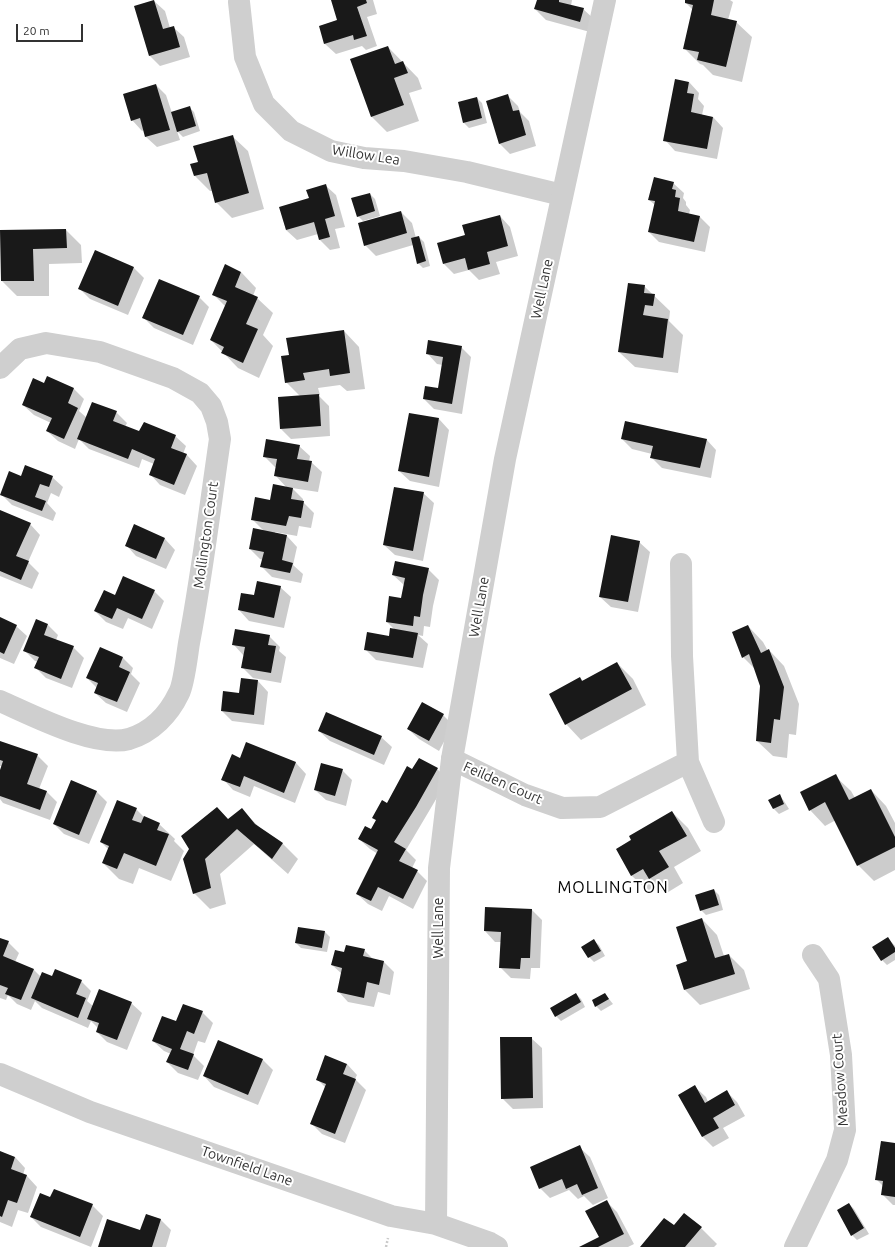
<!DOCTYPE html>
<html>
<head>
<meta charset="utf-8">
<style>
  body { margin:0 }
  #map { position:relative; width:895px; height:1247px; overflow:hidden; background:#fff; font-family:Ubuntu,sans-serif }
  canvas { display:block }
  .scale { position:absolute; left:16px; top:24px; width:67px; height:18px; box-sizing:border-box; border:2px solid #323232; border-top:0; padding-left:5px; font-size:12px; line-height:14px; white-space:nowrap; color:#323232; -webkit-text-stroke:3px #fff; paint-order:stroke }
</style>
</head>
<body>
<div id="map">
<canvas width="895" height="1247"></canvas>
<div class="scale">20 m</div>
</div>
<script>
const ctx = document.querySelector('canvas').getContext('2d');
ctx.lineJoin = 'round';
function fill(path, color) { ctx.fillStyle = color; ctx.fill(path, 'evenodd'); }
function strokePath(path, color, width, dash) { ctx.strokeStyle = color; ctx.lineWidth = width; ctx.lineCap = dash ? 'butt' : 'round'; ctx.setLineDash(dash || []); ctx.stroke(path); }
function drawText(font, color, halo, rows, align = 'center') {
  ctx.font = font + ' Ubuntu,sans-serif'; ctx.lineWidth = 4; ctx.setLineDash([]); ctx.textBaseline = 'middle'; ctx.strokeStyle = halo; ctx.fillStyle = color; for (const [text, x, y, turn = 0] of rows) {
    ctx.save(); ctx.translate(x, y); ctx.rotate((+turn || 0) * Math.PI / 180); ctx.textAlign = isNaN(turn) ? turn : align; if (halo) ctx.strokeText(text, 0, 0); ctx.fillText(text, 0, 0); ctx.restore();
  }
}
fill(new Path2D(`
  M332,0H373L377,14L367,17L377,46L366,50L362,46L336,54L325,44L320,27L338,21Z
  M538,0H572L571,6L583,9L594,19L590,32L546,20L535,9Z
  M686,0H730L733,2L728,20L736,22L752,37L742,82L713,75L703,65L700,64L684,48L693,10L686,3Z
  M154,1L165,11L170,28L173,27L184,37L190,57L160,66L150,56L135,7Z
  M388,47L418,78L422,89L409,93L419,121L387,132L372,117Z
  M689,82L699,93L698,99L704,106L702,115L713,117L723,128L717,159L675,151L665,140Z
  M156,85L166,95L172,113L189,107L194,112L200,131L183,137L177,131L180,140L157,147L146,137L144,130L142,131L132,120Z
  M507,95L518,106L520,112L529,121L536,146L510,154L499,143Z
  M477,98L482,103L487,123L469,128L464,123Z
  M232,136L248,151L264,209L232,218L216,202L213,191H210L195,176L192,165L199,163Z
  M673,183L684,193L683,198L686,202V205L690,210L689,214L700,217L710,227L705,252L659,242L649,232L655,205L649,200Z
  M325,185L336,195L345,227L335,229L340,248L330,250L320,240L318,234L297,240L286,230L280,208L310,199Z
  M370,194L375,199L380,216L363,221L358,216Z
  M401,212L412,223L416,238L419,237L424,242L430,266L423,268L418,263L413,245L376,256L365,245Z
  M500,216L510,227L518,256L496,262L500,274L479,280L469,270L454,274L444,264L466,236Z
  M66,230L81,245L82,263L49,264V296H17L2,281L1,231Z
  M134,268L144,278L128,315L90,299L80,289Z
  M241,272L256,288L253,296L257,298L273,313L263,335L273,346L259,378L238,368L211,340L226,307L213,294Z
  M644,286L670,311L669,321L683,335L678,373L635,367L619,352Z
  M199,297L209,307L193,345L154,328L144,318Z
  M344,331L359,347L365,389L347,391L340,385L318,388L320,395H318L329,406L330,436L291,439L281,429L300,396L286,382L290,356Z
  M461,347L471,357L462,414L434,409L424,399L439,389L443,365L437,364L427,353Z
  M45,384L74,389L84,399L79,411L87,418L116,412L127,423L125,427L140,432L175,436L186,446L183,454L187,455L197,466L185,495L160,485L150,474L154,464L142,459L139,468L89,449L79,439L75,449L58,441L47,431L51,423L34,415L23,405Z
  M439,419L449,430L439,487L410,481L399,471Z
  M622,439H706L716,450L711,478L662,468L651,457L652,454L632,449Z
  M299,446L310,456L309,462H311L322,472L318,492L292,488L303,499V502L314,513L311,528L299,526L297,536L275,532V534L287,536L297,547L293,565L303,574L301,583L272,577L262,567L263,560L260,559L250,549L264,531L252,519L287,488L276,476L277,467H275L264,456Z
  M22,477H52L63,487L59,497L51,493L47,503L56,513L53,521L12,505L1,494Z
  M423,493L434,503L423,561L395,555L384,545Z
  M0,511L30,524L40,535L28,562L39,573L32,589L0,576Z
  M135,526L165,539L175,550L166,569L136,556L126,545Z
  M639,542L650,552L638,612L611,607L600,597Z
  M428,569L439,580L433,606L430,627L424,626L423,636L418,635L428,644L423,668L376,660L365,649L390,637L395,630L387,622L402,599L404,585L393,575Z
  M280,587L291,597L284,628L249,621L239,610L255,597Z
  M154,591L164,601L152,629L128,618L123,629L106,622L95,611L115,597Z
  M0,618L16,626L27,636L14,664L0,658Z
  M48,625L58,635L56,640L73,647L84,658L72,688L46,678L35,667L38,662L35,661L24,650Z
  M748,626L763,642L768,651L769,650L784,666L799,704L796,735L789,734L787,758L773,756L757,741L761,686L755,669L743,657L734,632Z
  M269,636L280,647L279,651L286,657L281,683L253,678L242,667L244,656L234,645Z
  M100,648L123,658L133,668L131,674L140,683L127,712L106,703L95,693L97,688L87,678Z
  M617,663L633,679L646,705L581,740L566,724L580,678L583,681Z
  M242,679L258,681L268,692L264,725L232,721L222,711L240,694Z
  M443,715L453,725L439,751L419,739L408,729Z
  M319,731L381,737L392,747L384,765L330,741Z
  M0,742L37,755L48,766L39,789L47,792L57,802L50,820L3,803L0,799V773L2,766H0Z
  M247,744L296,763L306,774L295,803L254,786L250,797L233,790L223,779L241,759Z
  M437,769L448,779L406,850L416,860L412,868L417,871L427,881L413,909L389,896L382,911L368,904L357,894L378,854L370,849L359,839L372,830L377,821L373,817L387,804L413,771Z
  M342,770L352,780L346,806L326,800L315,790Z
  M835,776L851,791L855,798L871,790L886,806L895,823V870L874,881L858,865L836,820L825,826L810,810Z
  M72,781L97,792L107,802L89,844L64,834L54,824Z
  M780,796L784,801L789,809L779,814L774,809Z
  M136,809L145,818L159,824L175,839L174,841L184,851L171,881L139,868L133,884L119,879L103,863L109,850L101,842Z
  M242,810L262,830L282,843L298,859L288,874L254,844L220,874L226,904L210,909L194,893L184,859L229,820Z
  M672,812L688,828L701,851L674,867L683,883L665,894L657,886L648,891L632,876L617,849Z
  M714,890L719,895L723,910L706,915L701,910Z
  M486,908L532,910L542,920L540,968H531L530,979L511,978L500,967L501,942H495L485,931Z
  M702,919L717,935L724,956L729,955L744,970L750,989L700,1005L685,990L688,962Z
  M299,928L325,932L330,937L327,952L301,948L296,943Z
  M888,938L895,946V960L887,965L882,960Z
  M0,939L8,942L19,953L15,962L33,969L41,977L81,981L91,991L87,1001L93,1006L131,1003L142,1013L127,1050L107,1042L97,1032L98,1028L91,1021L88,1028L42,1008L35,1001L31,1010L17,1004L8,995L6,1000L0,998Z
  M594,941L599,945L605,956L594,962L589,957Z
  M364,950L374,960L384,962L394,972L390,995L378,992L374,1007L348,1002L338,991L342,974L332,965L345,953Z
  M576,994L581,999L585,1007L561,1021L556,1016Z
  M605,994L613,1004L601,1011L596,1006Z
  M202,1012L213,1023L205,1043L198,1041L193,1055L204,1066L198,1080L178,1073L167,1062L171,1054L164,1051L153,1041L177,1022Z
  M531,1038L542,1048L543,1108L513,1109L502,1098Z
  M262,1059L273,1070L258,1105L214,1087L204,1076Z
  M347,1064L357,1075L355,1079L366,1090L345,1143L322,1134L312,1124L326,1088L317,1079Z
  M695,1087L706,1097L708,1102L727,1092L737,1102L745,1116L723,1128L729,1138L713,1147L703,1137L680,1096Z
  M895,1144V1205H893L882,1194L884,1187L876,1179Z
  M579,1147L590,1157L608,1198L593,1205L584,1196L578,1199L569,1190L550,1198L540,1188Z
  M0,1152L15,1157L25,1168L23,1175L27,1176L37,1187L28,1213L18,1210L12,1227L0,1222Z
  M51,1198L92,1205L103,1216L91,1247L41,1227L31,1217Z
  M606,1201L617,1212L634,1244L628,1247H582L600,1237Z
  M849,1204L854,1209L869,1234L857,1240L852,1235Z
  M146,1215L161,1220L171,1230L166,1247H99L141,1231Z
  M674,1227L701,1228L717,1244L714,1247H641Z`), '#0003');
fill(new Path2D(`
  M154,0L163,29L174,26L180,47L149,56L134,6Z
  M331,0H366L367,3L357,7L367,36L354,40L353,35L324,44L319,26L337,20Z
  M537,0H559V2L584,8L580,22L534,9Z
  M685,0H714L711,15L737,21L726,67L697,60L699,52L683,49L693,5L685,3Z
  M388,46L395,64L403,61L408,73L394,78L404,105L371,117L350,59Z
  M675,79L689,82L687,93L694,94L691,112L713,117L707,149L663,141Z
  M156,84L170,130L145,137L140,118L131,121L123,94Z
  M508,94L513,111L519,110L526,135L499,144L486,101Z
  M477,97L482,118L463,123L458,102Z
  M190,106L196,126L177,132L171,112Z
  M233,135L249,193L215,203L207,173L194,176L190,164L198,162L193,146Z
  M654,177L674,182L672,189L676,190L675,197L680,198L678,211L700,216L694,242L648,232L655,201L648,200Z
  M326,184L335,216L325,219L330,237L319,240L314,222L286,230L279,207L309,198L306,190Z
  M370,193L375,211L357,217L351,198Z
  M401,211L407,233L364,246L358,223Z
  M500,215L508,246L487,252L490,264L468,270L465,258L443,264L437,243L465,235L462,225Z
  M66,229L67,248L33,249L34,281H1L0,230Z
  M419,236L426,261L417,264L411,238Z
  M95,250L134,267L118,306L78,289Z
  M225,264L241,272L235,287L258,297L246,324L258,329L243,363L221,353L224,347L210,340L227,301L212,295Z
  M159,279L200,296L183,335L142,318Z
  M628,283L645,285L644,293L655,294L653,306L645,305L643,315L668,319L663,358L618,352Z
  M344,330L350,373L330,376L329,369L303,373L305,380L285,383L281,356L289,355L286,338Z
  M428,340L462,346L452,404L423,399L425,386L438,388L443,357L426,354Z
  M47,376L74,388L68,403L78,408L64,439L46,431L52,418L22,405L33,378L44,383Z
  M319,394L321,426L280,429L278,397Z
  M92,402L117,411L113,421L139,431L144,422L176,435L171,448L187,454L174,485L149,475L155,459L132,449L128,459L77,439Z
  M409,413L439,418L429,477L398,471Z
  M625,421L707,439L700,468L650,458L653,446L621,439Z
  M266,439L300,445L297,459L312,461L308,482L274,476L277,459L263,457Z
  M25,465L53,476L49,487L40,484L35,497L46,501L42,511L0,495L9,471L21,476Z
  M273,484L293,488L291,499L304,501L301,518L289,516L286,526L251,520L255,497L270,500Z
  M394,487L424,492L413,551L383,545Z
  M0,510L31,523L16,556L29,561L21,580L0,571Z
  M134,524L165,538L156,559L125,546Z
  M253,528L287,535L282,560L293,563L290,573L260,567L264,552L249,549Z
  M611,535L640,541L628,602L599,597Z
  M395,561L429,568L423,595L420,617L414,616L413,626L386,622L389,596L401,598L405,578L392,575Z
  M123,576L155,590L142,619L117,608L112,619L94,611L104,590L115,595Z
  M257,581L281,586L274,618L238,610L241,593L254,595Z
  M0,617L17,625L4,654L0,652Z
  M36,619L48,624L44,635L74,646L61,679L34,668L39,657L23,651Z
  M748,625L761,653L769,649L784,687L780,720L774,719L771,743L756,741L760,686L749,654L742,658L732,632Z
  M390,628L418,633L413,658L364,650L367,632L389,636Z
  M235,629L270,635L268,645L276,646L271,673L241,668L245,647L232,645Z
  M100,647L123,657L119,667L130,672L117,702L94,693L98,683L86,678Z
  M617,662L632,689L565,725L549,694L580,677L582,681Z
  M241,678L258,680L254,715L221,711L223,691L239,693Z
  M422,702L444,714L429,741L407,729Z
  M326,712L382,736L374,755L318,731Z
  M0,741L38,754L27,784L47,791L40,810L0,796V770L3,761L0,760Z
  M246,742L296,762L284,793L244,776L240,787L221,780L232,754L240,758Z
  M419,758L438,768L416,807L394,842L406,849L399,861L418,870L403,899L378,887L371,901L356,894L378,850L358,839L365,826L371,829L376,820L372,818L382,800L387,803L407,766L412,769Z
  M321,763L343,769L335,796L314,790Z
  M836,774L849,800L871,789L895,837V847L857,866L825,802L809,811L800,792Z
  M71,780L97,791L79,835L53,824Z
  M780,794L784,804L773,809L768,800Z
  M117,800L137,808L132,820L141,823L144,816L160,823L157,830L169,834L156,866L124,853L117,869L102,863L109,846L100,842Z
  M217,807L228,819L242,808L255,824L283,843L272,859L237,829L205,859L211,888L193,894L183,859L189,849L181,836Z
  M672,811L687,836L659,851L669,867L649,879L643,869L631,876L616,849L631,840L629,836Z
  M714,889L719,905L700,911L695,895Z
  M485,907L532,909L530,958H521L520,969L499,968L501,932L484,931Z
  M702,918L715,958L729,954L735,974L684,990L676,965L687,961L676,927Z
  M298,927L325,931L322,948L295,943Z
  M888,937L895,948V952L881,961L872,947Z
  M0,938L9,941L3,956L34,969L21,1000L5,994L8,988L0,985Z
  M594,939L601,951L588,958L581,947Z
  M346,945L365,949L363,956L384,961L379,985L367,982L364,998L337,992L342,968L331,965L335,950L344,952Z
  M55,969L82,980L76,994L86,998L78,1018L31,998L42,972L52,976Z
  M99,989L132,1002L117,1040L96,1032L99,1023L87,1019Z
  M576,993L581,1002L555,1017L550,1008Z
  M605,993L609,999L595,1007L592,1000Z
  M183,1004L203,1011L194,1034L187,1031L180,1049L194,1054L188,1070L166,1062L172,1049L152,1041L162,1016L176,1021Z
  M500,1037H532L533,1098L501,1099Z
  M218,1040L263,1059L248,1095L203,1076Z
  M325,1055L347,1064L343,1074L356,1079L335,1134L310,1124L326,1084L316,1080Z
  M695,1085L705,1103L727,1090L735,1105L713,1118L719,1128L702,1137L678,1095Z
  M881,1141L895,1143V1197L881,1195L883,1181L875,1180Z
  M580,1145L598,1188L582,1195L577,1184L566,1189L562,1179L539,1189L530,1167Z
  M0,1151L15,1157L11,1169L27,1175L17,1203L8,1200L2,1217L0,1216Z
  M54,1189L93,1204L80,1237L30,1217L40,1193L50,1197Z
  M607,1200L624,1234L598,1247H579L599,1237L585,1211Z
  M849,1203L864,1228L851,1236L837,1210Z
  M684,1213L702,1227L685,1247H640L664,1218L674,1225Z
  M146,1214L161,1219L152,1247H98L107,1219L140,1230Z`), '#191919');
strokePath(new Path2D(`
  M386,1247L388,1238`), '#c9c9c9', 2.5, [2, 2]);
strokePath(new Path2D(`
  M239,2L245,57L264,104L291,131L331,151L364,158L404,161L467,172L562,195
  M0,368L20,349L46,343L100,352L173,378L200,393L211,406L217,422L220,439C210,507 202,575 189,643C187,655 184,684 179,693C169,714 152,732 129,739C95,748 32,715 0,701
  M681,564L682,656L688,762
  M452,759L525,795L562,808L600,807L688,762L714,822
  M795,1247L837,1160L845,1130L841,1055L829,979L813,955`), '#cfcfcf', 22);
strokePath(new Path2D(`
  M0,1074L90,1112L391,1216L436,1224L490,1243L497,1247
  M436,1224L439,868L452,759L505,459L605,0`), '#cfcfcf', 22);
drawText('14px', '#323232', '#fff', [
  ["Willow Lea",366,155,9],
  ["Well Lane",542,289,-78],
  ["Mollington Court",206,535,-82],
  ["Well Lane",479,607,-80],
  ["Feilden Court",503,783,24],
  ["Well Lane",438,928,-90],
  ["Meadow Court",840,1080,-94],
  ["Townfield Lane",247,1166,19]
]);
ctx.letterSpacing = '1px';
drawText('16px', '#000', '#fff', [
  ["MOLLINGTON",613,888]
]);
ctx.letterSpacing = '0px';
</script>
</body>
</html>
